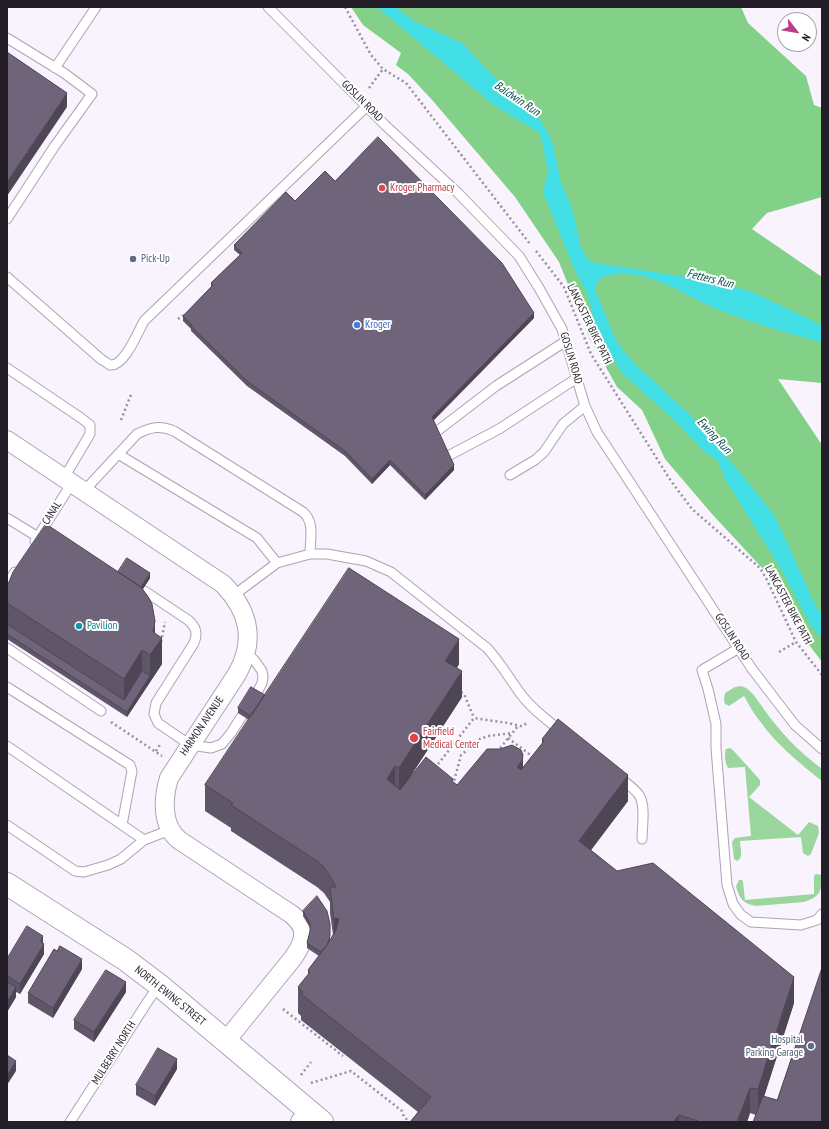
<!DOCTYPE html>
<html>
<head>
<meta charset="utf-8">
<style>
  body { margin:0 }
  #map { position:relative; width:829px; height:1129px; overflow:hidden; background:#f9f3fe; font-family:"PT Sans Narrow",sans-serif }
  canvas { display:block }
  .frame { position:absolute; inset:0; border:8px solid #231e27; pointer-events:none }
  .north { position:absolute; left:777px; top:12px; width:40px; height:40px; box-sizing:border-box; background:#fff; border:1px solid #a7a5a9; border-radius:50%; rotate:121deg; font-size:11px; font-weight:700; line-height:16px; text-align:center; color:#231e27 }
  .north::after { content:''; display:block; margin:auto; width:14px; height:18px; background:#bb3d8a; clip-path:polygon(50% 0,100% 100%,50% 72%,0 100%) }
</style>
</head>
<body>
<div id="map">
<canvas width="829" height="1129"></canvas>
<div class="frame"></div>
<div class="north">N</div>
</div>
<script>
const ctx = document.querySelector('canvas').getContext('2d');
ctx.lineJoin = 'round';
function fill(path, color) { ctx.fillStyle = color; ctx.fill(path, 'evenodd'); }
function strokePath(path, color, width, dash) { ctx.strokeStyle = color; ctx.lineWidth = width; ctx.lineCap = dash ? 'butt' : 'round'; ctx.setLineDash(dash || []); ctx.stroke(path); }
function drawText(font, color, halo, rows, align = 'center') {
  ctx.font = font + ' "PT Sans Narrow",sans-serif'; ctx.lineWidth = 4; ctx.setLineDash([]); ctx.textBaseline = 'middle'; ctx.strokeStyle = halo; ctx.fillStyle = color; for (const [text, x, y, turn = 0] of rows) {
    ctx.save(); ctx.translate(x, y); ctx.rotate((+turn || 0) * Math.PI / 180); ctx.textAlign = isNaN(turn) ? turn : align; if (halo) ctx.strokeText(text, 0, 0); ctx.fillText(text, 0, 0); ctx.restore();
  }
}
fill(new Path2D(`
  M741,686C751,689 755,697 761,705C778,730 798,751 822,769V781C799,763 776,744 759,720C753,713 749,704 744,696L729,706L725,704L724,699L725,693L735,687Z
  M729,748L732,749L760,780V785L749,797L798,835L809,822L818,826L819,833L811,854L808,856L803,853L801,837L740,841C740,848 744,858 737,861L734,859L732,842L735,838L751,836L745,767L728,768C725,763 724,754 726,749Z
  M816,874L822,875C822,891 820,897 804,902L756,906C743,904 739,898 736,886L739,880H742L743,882L745,900L814,894V876Z`), '#9ad69d');
fill(new Path2D(`
  M351,7H741L748,23L806,76L814,105L822,108V197L767,213L752,229L822,277V383L778,379L822,445V662L800,633L777,584L712,514L665,459L642,410L617,387L589,337L559,262L515,197L433,101L408,74L396,65L401,53L363,25Z`), '#83d089');
fill(new Path2D(`
  M377,7H395L416,22L462,43L517,101L537,115L548,133L553,144L561,183L570,203L576,224L581,248L590,262L699,279L750,291L822,325V344L820,342C787,333 754,323 722,311C688,299 656,271 617,274C611,275 605,275 600,279C597,282 596,287 595,290L617,342L630,359L690,415L738,470L775,516L814,602L822,615V638L811,626L781,569L725,479L718,461L705,452L671,417L622,373L613,358L601,347L588,296L574,268L543,192L548,171L540,133L495,106Z`), '#42dee6');
const lane = new Path2D(`
  M268,7L385,125L458,193L519,256L539,288L562,329L585,406L597,432L752,669L795,725L822,749
  M7,38L64,73L92,94L54,147L7,219
  M55,68L96,7
  M7,277L102,360C105,361 108,364 110,365C124,367 138,332 144,321L367,106
  M7,368L81,418L90,425V434L64,478
  M436,432L496,386L566,341
  M118,454L257,538L277,563
  M448,456L499,429L577,378
  M510,475L535,460L544,452L563,424L585,406
  M84,491L137,434C151,427 160,425 174,431L303,512C315,522 310,540 310,554
  M7,518L38,537
  M35,541L72,483
  M7,584L15,572
  M134,584L188,620C196,627 198,633 194,643L156,703L154,714L158,723L190,745L211,748L222,744L231,733L259,689L262,683L263,677L262,671L255,661L246,652
  M234,595L277,563L310,554H327L366,561L391,572L487,648C500,662 509,678 520,693C531,708 547,720 561,731
  M7,648L101,711
  M739,648L702,670L708,689L716,724V748L727,885L733,904L741,915L751,922L801,925L817,920L822,914
  M7,687L130,765L132,771L122,825
  M7,746L144,840
  M620,778C626,783 634,788 639,795C646,805 642,827 642,839
  M7,825L75,871L84,872L108,865L121,859L144,840L170,830
  M70,1122L148,1001L159,985`);
const street = new Path2D(`
  M7,440L223,584C249,611 256,640 237,674L169,778C163,798 161,825 179,840L291,914C309,928 305,941 293,958L225,1042
  M300,1122L308,1110`);
const secondary = new Path2D(`
  M7,884L126,960L159,985L322,1122`);
strokePath(lane, '#aea1b9', 11);
strokePath(street, '#aea1b9', 20);
strokePath(secondary, '#aea1b9', 24);
strokePath(new Path2D(`
  M345,7L371,55L383,69L406,83L530,244
  M369,88L383,69
  M536,251L564,287L591,354L671,481L692,509L760,568L766,578L796,642L822,675
  M178,319L184,315
  M121,420L132,392
  M161,642L165,622
  M779,652L796,642
  M461,692L464,694L474,718
  M111,722L162,756
  M508,738L533,757
  M156,751L161,743
  M497,752L518,726
  M435,768L474,718L508,723L520,726H523L528,722
  M450,783L453,782L454,781L461,755L467,750L480,739L488,736L512,733
  M283,1009L343,1056
  M301,1075L311,1062
  M311,1083L351,1071L402,1111L404,1117L410,1122`), '#96909a', 2.5, [2, 3]);
strokePath(lane, '#fff', 9);
strokePath(street, '#fff', 18);
strokePath(secondary, '#fff', 22);
fill(new Path2D(`
  M335,181L534,318L433,421L454,470L425,500L390,465L372,484L345,456L247,386L191,331V329L183,321V316L211,287V283L240,255L234,250V245L295,201Z
  M118,572L150,578L143,589L155,633L162,664L127,717L7,639V584Z
  M459,664L457,668L462,697L410,777L453,782L457,785L523,767L542,744V739L628,801L591,850L617,871L794,1003L764,1097L822,1122L756,1115L750,1113L747,1122H410L418,1112L301,1020V1016L298,1013V987L308,975V970L319,956L307,948V943L310,932V928L303,916V911L330,924V940L333,935L330,913V902L324,893L317,887L231,831V828L205,811V785L249,720L238,713V708L265,695Z
  M43,943L44,954L20,994L16,992V997L7,1012V959Z
  M82,969L53,1018L28,1003V993Z
  M126,992L94,1042L74,1029V1020Z
  M177,1069L155,1106L136,1095V1085Z`), '#605669');
fill(new Path2D(`
  M67,93V107L7,196V182Z
  M534,313V318L432,422V417Z
  M390,460V465L372,484V479Z
  M454,465V470L425,500V495Z
  M150,573V578L132,606V601Z
  M155,621V646L162,638V664L127,717V712L150,676V655Z
  M459,639V664L445,686V661Z
  M142,650V676L124,705V679Z
  M462,671V697L399,794V768Z
  M523,755V781L517,767Z
  M395,766V792L387,779Z
  M628,775V801L579,866V841Z
  M339,918L334,945V919Z
  M43,936V946L44,944V954L20,994V984Z
  M82,959V969L53,1018V1008Z
  M794,977V1003L758,1115V1089Z
  M126,982V992L94,1042V1032Z
  M16,987V997L7,1012V1002Z
  M177,1059V1069L155,1106V1096Z
  M16,1061V1071L7,1085V1075Z
  M750,1088V1113L747,1122H737Z
  M679,1115V1122H673Z`), '#4e4655');
const building = new Path2D(`
  M7,52L67,93L7,182Z
  M378,137L502,263L534,313L432,417L454,465L425,495L390,460L372,479L345,451L247,381L191,326L192,325L183,316L213,285L211,283L242,253L234,245L286,192L295,201L325,171L335,181Z
  M46,524L141,587L149,598L152,604L155,621L153,632L162,638L150,655L142,650L124,679L7,603V584L9,582L13,572Z
  M127,558L150,573L141,587L118,572Z
  M349,568L459,639L445,661L462,671L399,768L395,766L387,779L400,790L426,757L453,779L452,781L457,785L487,749H500L512,745L521,750L523,755L522,761L517,767L521,770L544,741L542,739L558,719L628,775L579,841L617,871L653,863L794,977L758,1089L750,1088L737,1122H701L679,1115L673,1122H410L431,1097L301,994L303,992L298,987L310,972L308,970L327,945L336,930L339,918L334,919L330,887H336L333,881L324,867L317,861L231,805L233,803L205,785Z
  M7,624L124,700L142,671L150,676L127,712L7,634Z
  M251,687L265,695L251,716L238,708Z
  M317,896L327,911L330,924V936L327,945L321,952L307,943L310,931V923L303,911Z
  M27,926L43,936L40,941L44,944L20,984L7,976V959Z
  M60,946L82,959L53,1008L28,993L54,949L57,951Z
  M822,968V1122H753L763,1096L777,1100Z
  M106,970L126,982L94,1032L74,1020Z
  M7,982L16,987L7,1002Z
  M158,1048L177,1059L155,1096L136,1085Z
  M7,1055L16,1061L7,1075Z`);
fill(building, '#70647a');
strokePath(building, '#4e4655', 1);
for (const [x, y, r, color] of [
  [382,188,4,"#e0444e"],
  [133,259,4,"#5c6f8a"],
  [357,325,4,"#3f7fe0"],
  [79,626,4,"#0f9aa8"],
  [414,738,5,"#e0444e"],
  [811,1046,4,"#5c6f8a"]
]) { const dot = new Path2D(); dot.arc(x, y, r, 0, 2 * Math.PI); ctx.fillStyle = color; ctx.fill(dot); strokePath(dot, '#fff', 1.5); }
drawText('11px', '#231e27', '#fff', [
  ["GOSLIN ROAD",362,101,45],
  ["LANCASTER BIKE PATH",589,324,64],
  ["GOSLIN ROAD",571,358,73],
  ["CANAL",52,513,-57],
  ["LANCASTER BIKE PATH",788,605,62],
  ["GOSLIN ROAD",732,637,57],
  ["HARMON AVENUE",202,726,-56],
  ["NORTH EWING STREET",170,996,39],
  ["MULBERRY NORTH",114,1053,-58]
]);
drawText('11px', '#be3a42', '#fff', [
  ["Kroger Pharmacy",390,188],
  ["Fairfield",423,732],
  ["Medical Center",423,745]
], 'left');
drawText('11px', '#4e5e75', '#fff', [
  ["Pick-Up",141,259],
  ["Hospital",803,1040,"right"],
  ["Parking Garage",803,1053,"right"]
], 'left');
drawText('11px', '#366cbe', '#fff', [
  ["Kroger",365,325]
], 'left');
drawText('11px', '#0d838f', '#fff', [
  ["Pavilion",87,626]
], 'left');
drawText('italic 12px', '#064c4f', '#fff', [
  ["Baldwin Run",517,99,34],
  ["Fetters Run",710,279,14],
  ["Ewing Run",714,436,47]
]);
</script>
</body>
</html>
